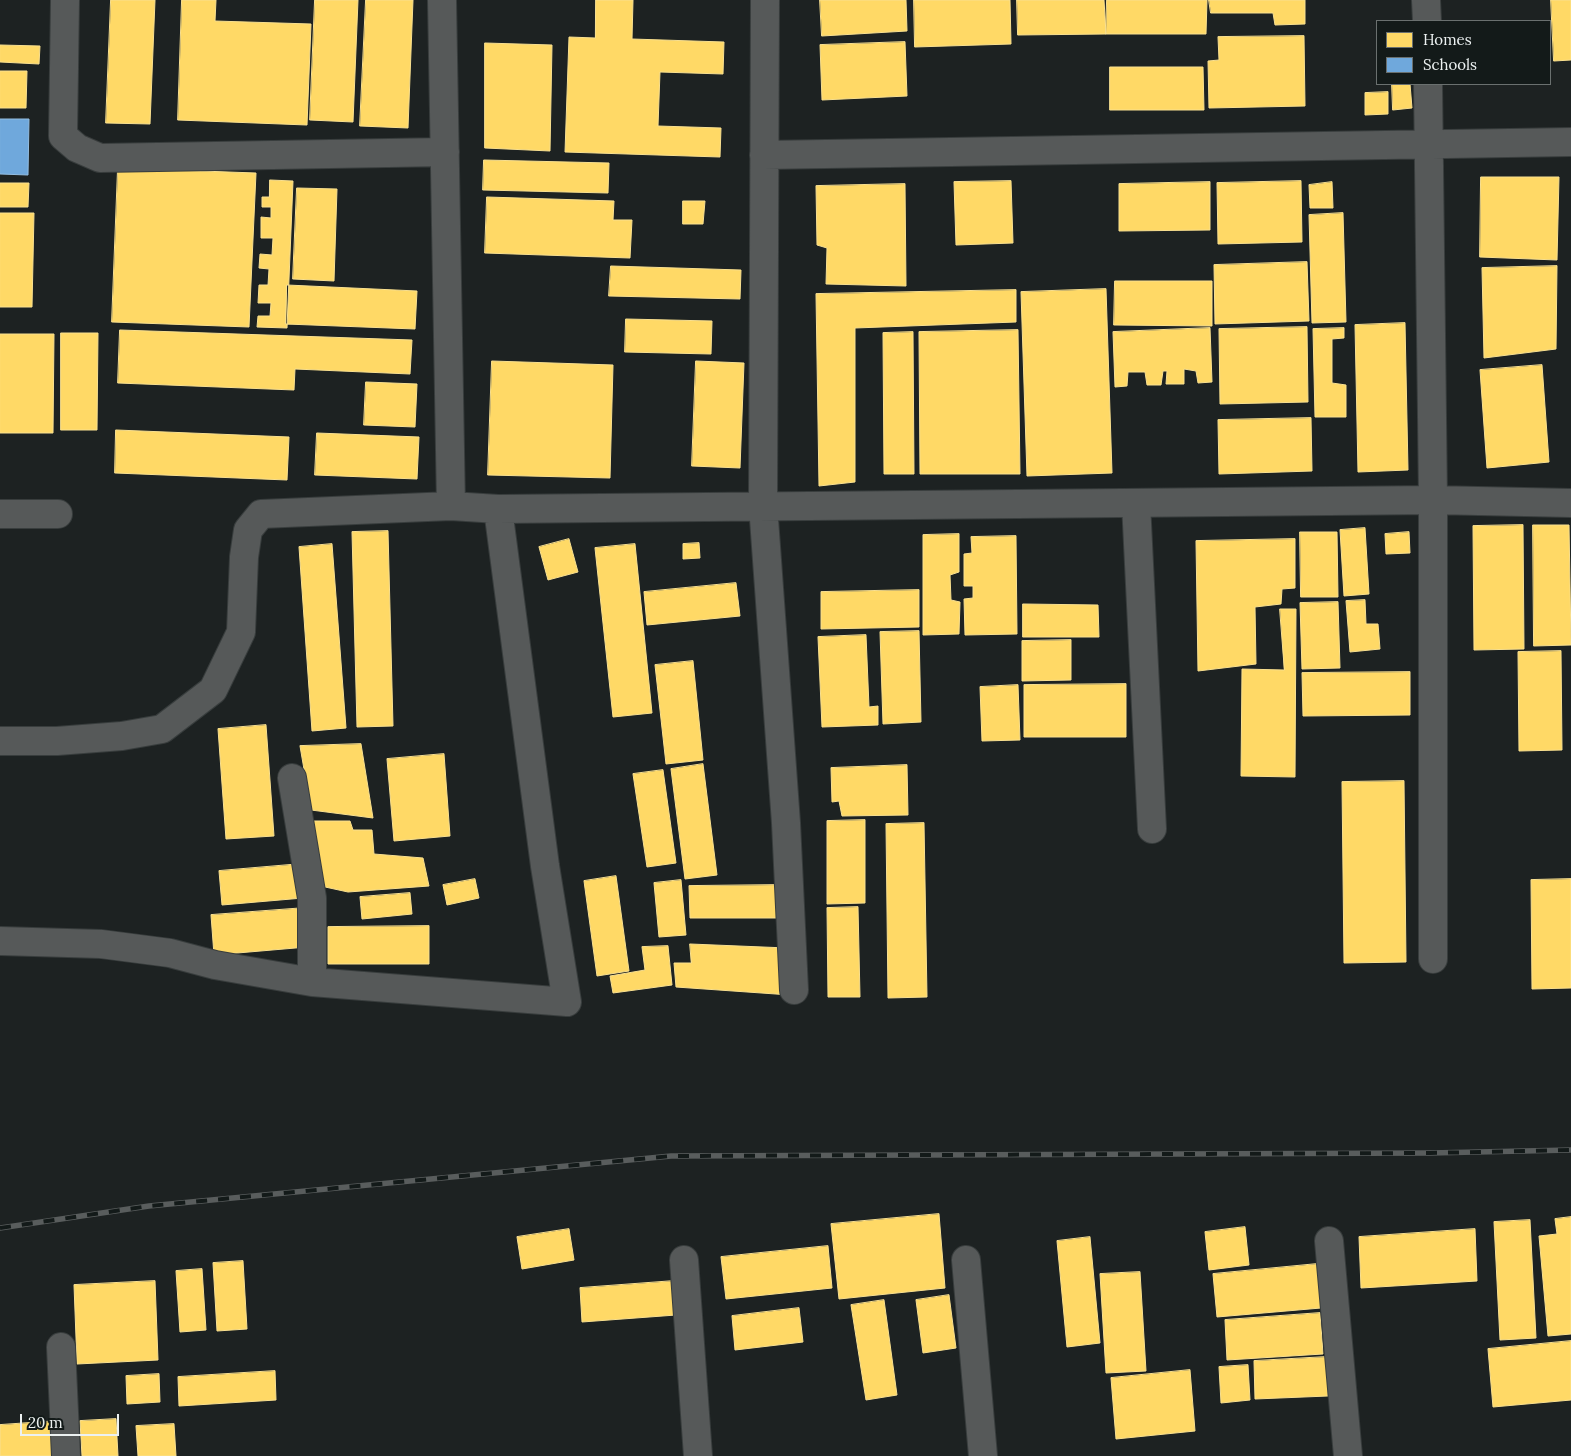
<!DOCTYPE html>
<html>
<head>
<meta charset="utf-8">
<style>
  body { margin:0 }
  #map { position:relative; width:1571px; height:1456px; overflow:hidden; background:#1d2222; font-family:Lora,serif }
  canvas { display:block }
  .legend { position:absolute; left:1376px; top:20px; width:175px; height:65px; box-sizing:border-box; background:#131a19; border:1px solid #6a706f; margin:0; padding:6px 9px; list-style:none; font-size:15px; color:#ecf1f1 }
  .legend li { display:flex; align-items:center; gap:10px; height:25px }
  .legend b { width:25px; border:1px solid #6a706f }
  .scale { position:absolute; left:20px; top:1414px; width:99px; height:22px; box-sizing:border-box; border:2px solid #ecf1f1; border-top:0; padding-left:6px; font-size:15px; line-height:18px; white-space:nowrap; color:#ecf1f1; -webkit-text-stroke:4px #131a19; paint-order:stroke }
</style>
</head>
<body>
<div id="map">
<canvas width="1571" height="1456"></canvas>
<ul class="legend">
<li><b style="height:14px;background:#ffd966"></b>Homes</li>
<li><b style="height:14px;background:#6fa8dc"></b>Schools</li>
</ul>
<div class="scale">20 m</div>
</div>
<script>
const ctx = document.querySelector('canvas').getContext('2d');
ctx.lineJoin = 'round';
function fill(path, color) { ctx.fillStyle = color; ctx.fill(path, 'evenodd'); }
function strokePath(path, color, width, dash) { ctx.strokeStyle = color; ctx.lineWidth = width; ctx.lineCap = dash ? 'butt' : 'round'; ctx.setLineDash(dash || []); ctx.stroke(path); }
const homes = new Path2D(`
  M111,0H155L150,124L106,123Z
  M182,0H216L215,21L311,24L307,125L178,120Z
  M315,0H358L353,122L310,120Z
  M366,0H413L408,128L360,126Z
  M596,0H633L632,39L724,42L723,74L660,72L658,126L721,128L720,157L565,152L569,37L595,38Z
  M820,0H906L907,31L822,36Z
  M914,0H1010L1011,44L915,47Z
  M1017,0H1104L1106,34L1018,35Z
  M1107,0H1207L1206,34H1106Z
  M1209,0H1305V24L1275,25L1273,13H1211Z
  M1551,0H1571V60L1554,61Z
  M1304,36L1305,106L1209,108L1208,61L1219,60L1218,37Z
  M905,42L907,96L822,100L820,45Z
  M485,43L552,45L550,151L485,148Z
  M0,45L40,46L39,64L0,62Z
  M1110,67H1203L1204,110H1110Z
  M0,71H27L26,108H0Z
  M1392,84H1410L1412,108L1393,110Z
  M1388,92V114L1365,115V93Z
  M484,160L609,163L608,193L483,190Z
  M118,168L256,173L249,327L112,322Z
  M1481,177H1559L1557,260L1480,257Z
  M270,180L293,181L287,328L257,327L258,316H270L271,303H258L259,285H268L269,269L259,268L260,254L272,255L273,238H261V217L271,218V207H262V197H269Z
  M1011,181L1013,243L956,245L954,182Z
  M1301,181L1302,242L1218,244L1217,183Z
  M1210,182V230L1119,231V184Z
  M1332,182L1333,208H1310L1309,185Z
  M0,183H29L28,207H0Z
  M905,184L906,286L826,284L827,248L817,245L816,186Z
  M297,188L337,189L334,281L293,279Z
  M487,197L614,201L613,220H632L630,258L485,253Z
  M683,201H705L703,224H683Z
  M0,213H34L32,307H0Z
  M1343,213L1346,322L1312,323L1309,215Z
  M1307,262L1309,321L1215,324L1214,265Z
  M611,266L741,270L740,299L609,296Z
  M1557,266L1556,349L1484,358L1482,268Z
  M1115,281H1212V326L1114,325Z
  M287,285L417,291L415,329L286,324Z
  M1106,289L1112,473L1027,476L1021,292Z
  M1016,290V322L855,328V482L819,486L816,294Z
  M626,319L712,321L711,354L625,352Z
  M1405,323L1408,470L1358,472L1355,325Z
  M1307,327L1308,402L1220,404L1219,329Z
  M1210,328L1212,382L1198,383L1196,371L1184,369V384H1166L1167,371H1163L1161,385H1147L1145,372H1128L1127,386L1115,387L1113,332Z
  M1344,328V338L1332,339V383L1346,385V417H1315L1313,329Z
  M120,330L412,340L410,374L295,369L294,390L118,383Z
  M1018,330L1020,474H920L919,332Z
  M913,332L914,474H884L883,333Z
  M61,333H98L97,430H61Z
  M0,334H54L53,433H0Z
  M492,361L613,365L610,478L488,475Z
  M696,361L744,363L740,468L692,466Z
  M1542,365L1549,462L1487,468L1480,370Z
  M366,382L417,384L415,427L364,425Z
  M1311,418L1312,471L1219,474L1218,420Z
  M116,430L289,437L287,480L115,473Z
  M317,433L419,437L417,479L315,475Z
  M1523,525L1524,649L1474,650L1473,526Z
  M1533,525H1569L1571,645L1534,646Z
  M1365,528L1369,594L1344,596L1340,530Z
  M388,531L393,726L357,727L352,532Z
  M1300,532H1337L1338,597H1301Z
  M1409,532L1410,553L1386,554L1385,534Z
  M959,534V572L950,575L951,600L960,602L959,634L923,635V535Z
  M1016,536L1017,634L965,635L964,599L973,598V586H964V554L972,553L971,537Z
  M569,539L578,572L548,580L539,547Z
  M1295,539V588L1282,589L1281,604L1255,607L1256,664L1198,671L1196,541Z
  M699,543L700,558L683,559V544Z
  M332,544L346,728L312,731L299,547Z
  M635,544L652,713L613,717L595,548Z
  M736,583L740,616L647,625L644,592Z
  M919,590V627L821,629V592Z
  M1365,600L1366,624H1378L1380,649L1350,652L1346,601Z
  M1338,602L1340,668L1302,669L1300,603Z
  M1023,604L1098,605L1099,637H1023Z
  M1280,609H1296L1295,777L1241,776L1242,669L1284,670Z
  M919,631L921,722L883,724L880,632Z
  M866,635L869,707L878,706V725L822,727L818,637Z
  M1071,640V680L1022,681V641Z
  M1561,651L1562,750L1519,751L1518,652Z
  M693,661L703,760L666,764L655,665Z
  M1410,672V715L1303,716L1302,673Z
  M1126,684V737H1024V685Z
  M1018,685L1020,740L982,741L980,687Z
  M266,725L274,836L226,839L218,729Z
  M361,744L373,818L311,810L300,746Z
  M444,754L450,836L394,841L387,759Z
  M703,764L717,875L685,879L671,769Z
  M907,765L908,815L842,816L839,801L832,802L831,768Z
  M663,770L676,863L647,867L633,774Z
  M1404,781L1406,962L1344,963L1342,782Z
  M865,820V903L827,904V821Z
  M313,821H350L353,830H372L374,854L423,858L429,886L348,892L316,885Z
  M924,823L927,997L888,998L886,824Z
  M301,864L303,898L222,905L219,871Z
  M616,876L629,971L597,976L584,881Z
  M475,879L479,898L447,905L443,885Z
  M1571,879V988L1532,989L1531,880Z
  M681,880L686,935L659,937L654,883Z
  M778,885V918H690L689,886Z
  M410,893L412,914L362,919L360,897Z
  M858,907L860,997H828L827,908Z
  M305,908L307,947L214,955L211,915Z
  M429,926V964H328V927Z
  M690,944L787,948L790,995L676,987L674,963H691Z
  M668,946L672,985L613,993L610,976L645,970L642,947Z
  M939,1214L945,1288L839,1299L831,1224Z
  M1571,1217V1334L1548,1336L1539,1236L1557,1234L1555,1219Z
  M1530,1220L1536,1338L1500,1340L1494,1222Z
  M1245,1227L1249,1265L1209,1270L1205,1232Z
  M569,1229L574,1260L522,1269L517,1237Z
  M1475,1229L1477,1281L1361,1288L1359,1237Z
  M1090,1237L1100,1343L1067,1347L1057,1241Z
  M828,1246L832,1288L726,1299L721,1257Z
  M243,1261L247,1329L217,1331L213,1263Z
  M1317,1264L1321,1308L1217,1317L1213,1274Z
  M202,1269L206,1330L180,1332L176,1271Z
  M1140,1272L1146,1371L1106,1373L1100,1274Z
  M155,1281L158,1360L77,1364L74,1285Z
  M674,1281L676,1315L582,1322L580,1288Z
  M949,1295L956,1348L923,1353L916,1300Z
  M884,1300L897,1395L866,1400L851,1305Z
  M799,1308L803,1342L735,1350L732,1316Z
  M1320,1313L1323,1354L1227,1360L1225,1320Z
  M1571,1341V1400L1493,1407L1488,1349Z
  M1326,1357L1328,1396L1255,1399L1254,1361Z
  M1248,1365L1250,1400L1221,1403L1219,1367Z
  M1190,1370L1195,1431L1116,1439L1111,1378Z
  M275,1371L276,1400L179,1406L178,1377Z
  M159,1374L160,1402L127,1404L126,1376Z
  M116,1419L118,1456H82L80,1421Z
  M58,1421L59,1456H0V1425Z
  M174,1424L176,1456H138L136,1426Z`);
fill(homes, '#ffd966');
strokePath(homes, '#f9e090', 1);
const schools = new Path2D(`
  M0,119H29L28,175L0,174Z`);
fill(schools, '#6fa8dc');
strokePath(schools, '#94bee2', 1);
const minor = new Path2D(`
  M65,0L63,136L77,148L100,158L445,152
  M442,0L451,506
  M765,0L763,505L786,823L794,990
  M1426,0L1427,21
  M1428,84L1433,500V959
  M764,155L1571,142
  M1136,503L1152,829
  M0,514H58
  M0,741H57L122,736L162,729L213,690L241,632L244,557L248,530L261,514L451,506L498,509L1433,500L1571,503
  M292,778L312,898V982
  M0,941L101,944L170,953L215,965L312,982L567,1002L545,866L498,509
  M1329,1241L1348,1456
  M684,1260L698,1456
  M966,1260L983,1456
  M61,1347L66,1456`);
strokePath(minor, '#383d3d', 30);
strokePath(minor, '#565959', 28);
const rail = new Path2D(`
  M0,1228L149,1206L671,1156L1430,1153L1571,1150`);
strokePath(rail, '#595d5d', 5.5);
strokePath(rail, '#131a19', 4, [11]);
</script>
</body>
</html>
